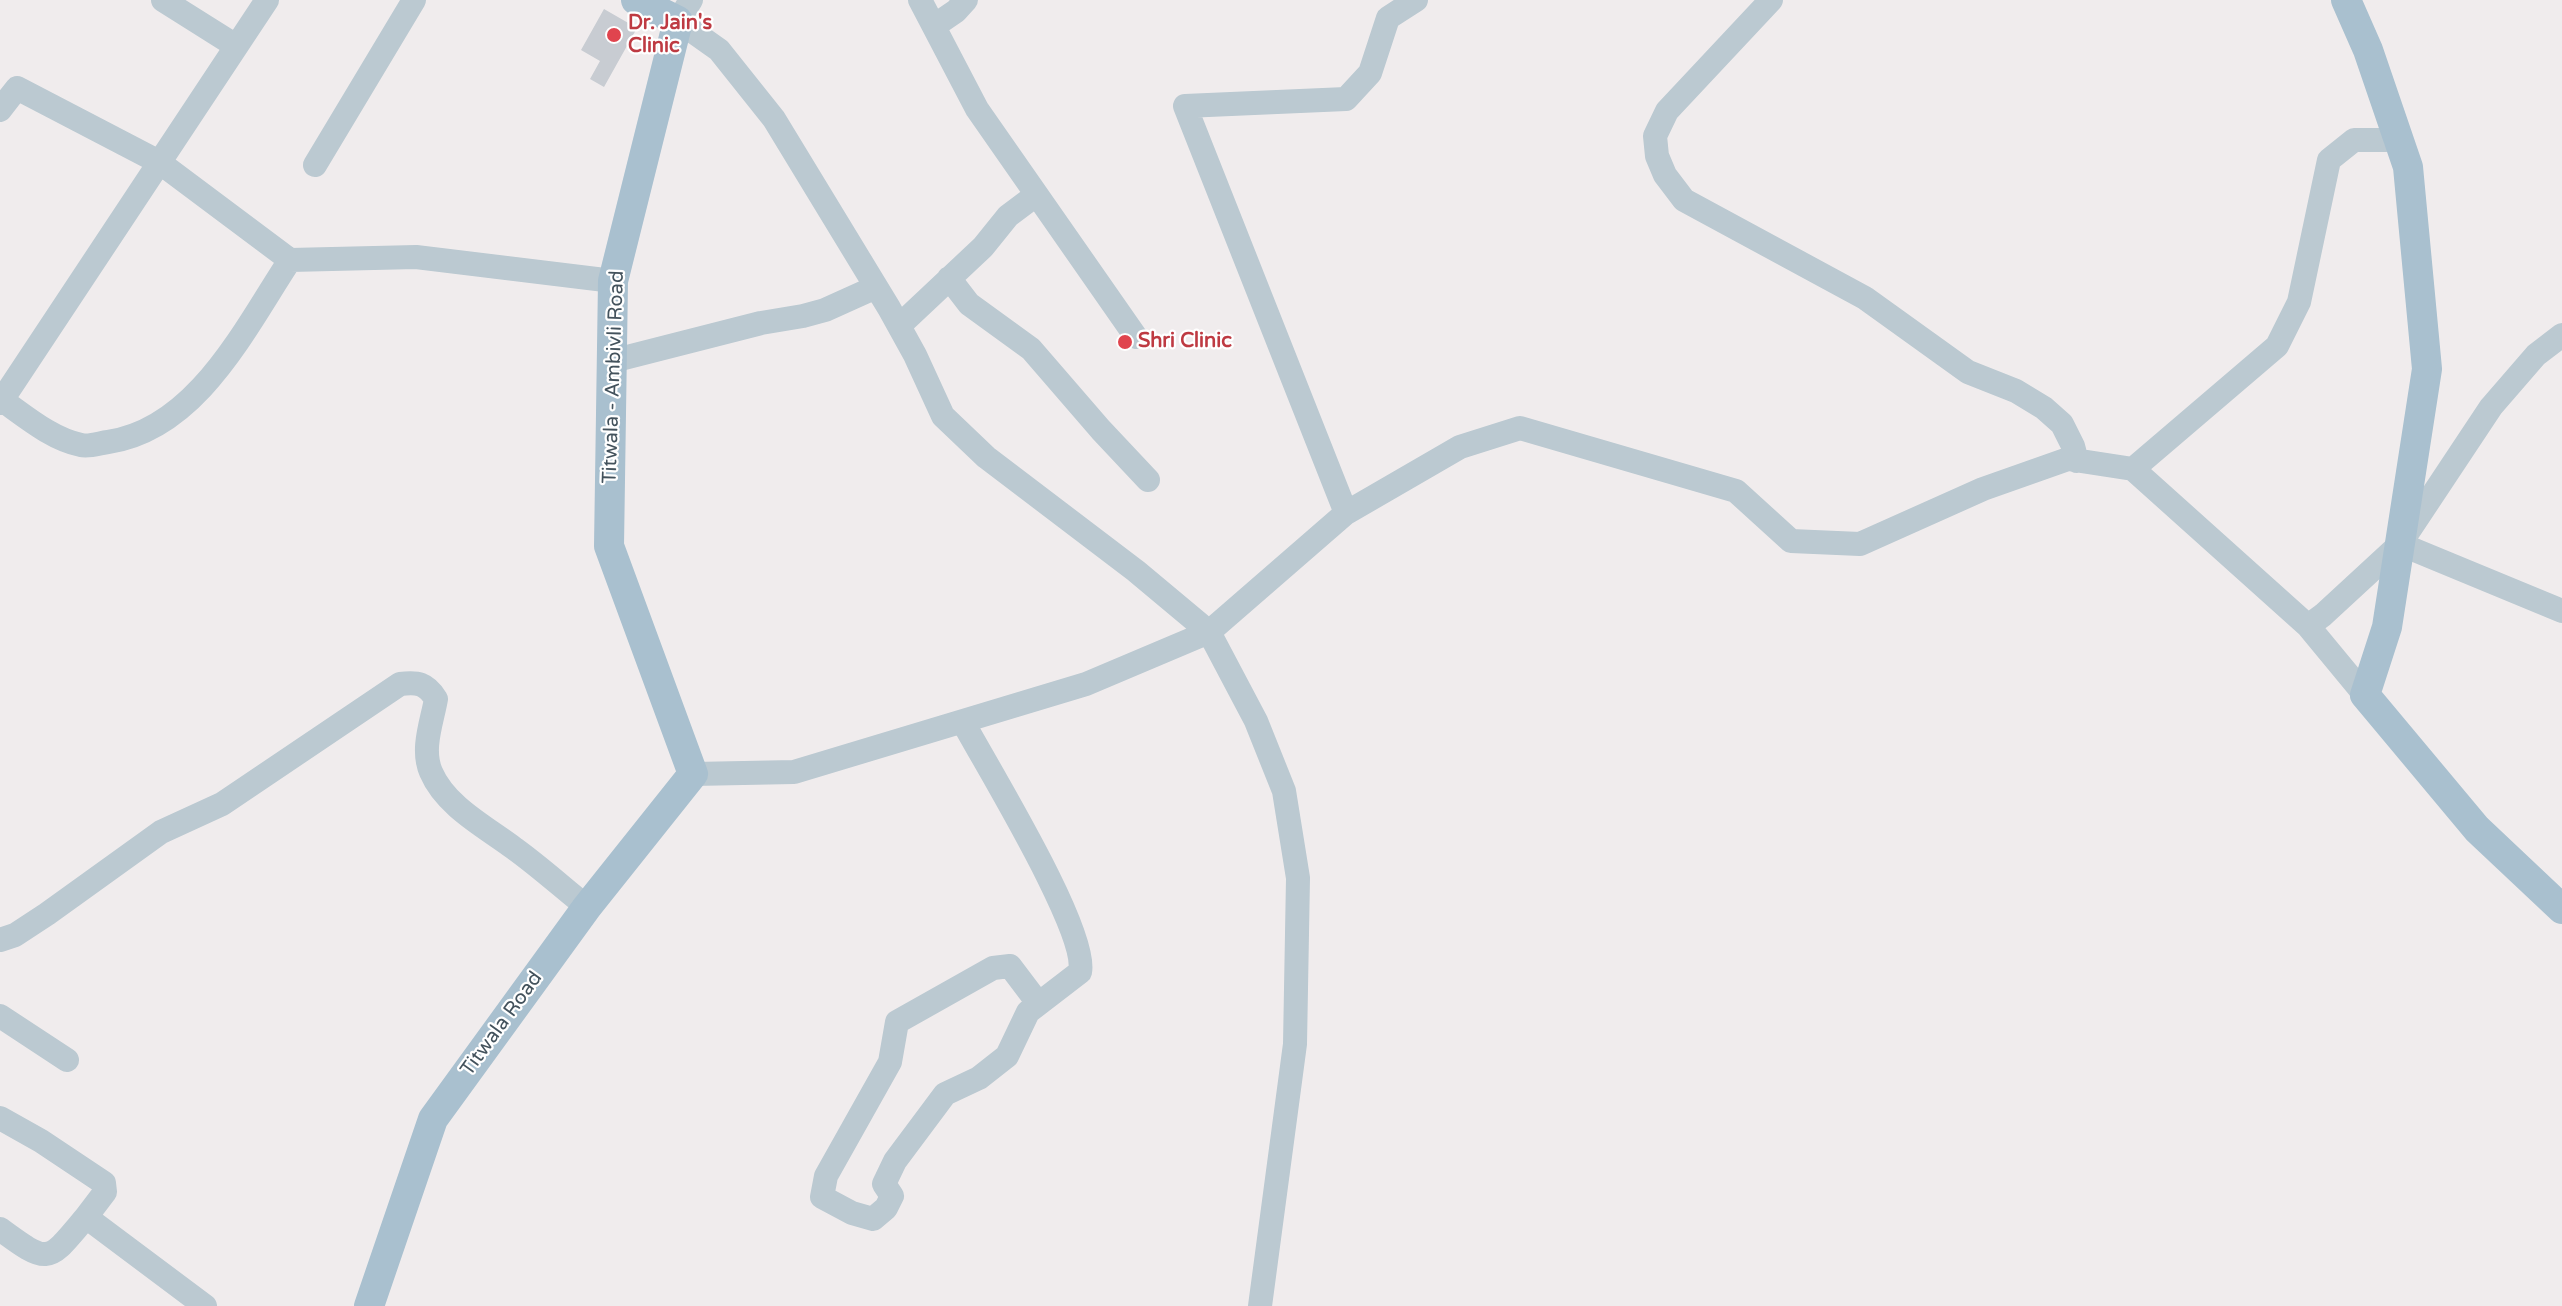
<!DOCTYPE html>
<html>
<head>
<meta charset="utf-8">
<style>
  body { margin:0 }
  canvas { display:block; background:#f0eced }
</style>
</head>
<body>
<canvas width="2562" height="1306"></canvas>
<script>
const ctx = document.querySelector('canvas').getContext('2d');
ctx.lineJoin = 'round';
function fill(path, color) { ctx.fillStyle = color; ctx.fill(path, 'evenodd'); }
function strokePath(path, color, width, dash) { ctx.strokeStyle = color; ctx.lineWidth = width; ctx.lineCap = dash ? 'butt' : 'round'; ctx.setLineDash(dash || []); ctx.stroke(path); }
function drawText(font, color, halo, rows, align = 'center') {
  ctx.font = font + ' "Varela Round",sans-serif'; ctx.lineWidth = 4.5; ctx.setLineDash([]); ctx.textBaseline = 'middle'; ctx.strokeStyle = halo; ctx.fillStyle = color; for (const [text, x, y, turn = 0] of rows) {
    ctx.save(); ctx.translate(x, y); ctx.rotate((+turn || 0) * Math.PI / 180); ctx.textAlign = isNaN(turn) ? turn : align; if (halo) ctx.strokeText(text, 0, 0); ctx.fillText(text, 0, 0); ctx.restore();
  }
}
fill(new Path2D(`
  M604,9L637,28L604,87L590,79L600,61L581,50Z`), '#c8ccd2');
strokePath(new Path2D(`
  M163,0L236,46
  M691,0L678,21L719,50L774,119L889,308L915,355L943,416L986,457L1136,571L1209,632L1256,721L1284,791L1298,878L1295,1044L1260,1306
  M920,0L977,109L1136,337
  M1771,0L1667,111L1655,136L1657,156L1665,175L1684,200L1865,298L1968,372L2016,391L2044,408L2062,424L2073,446L2077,461
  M934,26L956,11L966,0
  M0,110L17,88L159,162L290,260L416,257L613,281
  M315,165L414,0
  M949,278L969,304L1031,349L1101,430L1148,480
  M899,326L983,247L1008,216L1036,195
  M612,361L761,323L803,316L825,310L876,287
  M2,400C26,417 52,439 81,445C89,447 100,443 108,442C197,429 245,328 290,260
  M0,403L267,0
  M2133,469L2277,346L2299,302L2329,160L2354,140H2386
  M1346,513L1185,106L1346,99L1370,73L1388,18L1416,0
  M2400,544L2562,611
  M2308,626L2323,615L2400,544L2491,407L2536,355L2562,335
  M963,722C986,765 1089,932 1080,972L1028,1012L1007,1056L979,1078L945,1094L895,1161L884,1184L892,1196L886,1208L873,1219L852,1213L822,1197L826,1176L890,1062L897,1022L993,968L1010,966L1038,1003
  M693,774L794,772L1086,684L1209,632L1346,513L1460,447L1520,428L1736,491L1791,541L1860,544L1983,489L2068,459L2133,469L2308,626L2365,695
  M0,940L15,935L47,914L161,832L222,804L400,684C418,682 426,683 436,699C432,722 421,749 431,772C446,807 486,827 515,849C540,867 563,888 587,907
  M0,1016L67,1060
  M0,1118L41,1141L104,1183L105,1192L86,1217
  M0,1229C50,1266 48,1262 86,1217L205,1306`), '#bbc9d1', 24);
strokePath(new Path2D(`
  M2346,0L2368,50L2408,167L2427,369L2387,627L2365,695L2477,829L2562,909
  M369,1306L433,1119L587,907L693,774L609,546L613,281L678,21L636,0`), '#a9c0cf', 30);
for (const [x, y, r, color] of [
  [614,35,8,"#e0444e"],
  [1125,342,8,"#e0444e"]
]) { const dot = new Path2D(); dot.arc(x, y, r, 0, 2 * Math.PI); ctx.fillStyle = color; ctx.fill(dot); strokePath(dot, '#fff', 2); }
drawText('bold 20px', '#be3a42', '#fff', [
  ["Dr. Jain's",628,24],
  ["Clinic",628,47],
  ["Shri Clinic",1138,342]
], 'left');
drawText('20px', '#43525c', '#fff', [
  ["Titwala - Ambivli Road",614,377,-88],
  ["Titwala Road",502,1024,-54]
]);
</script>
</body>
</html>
